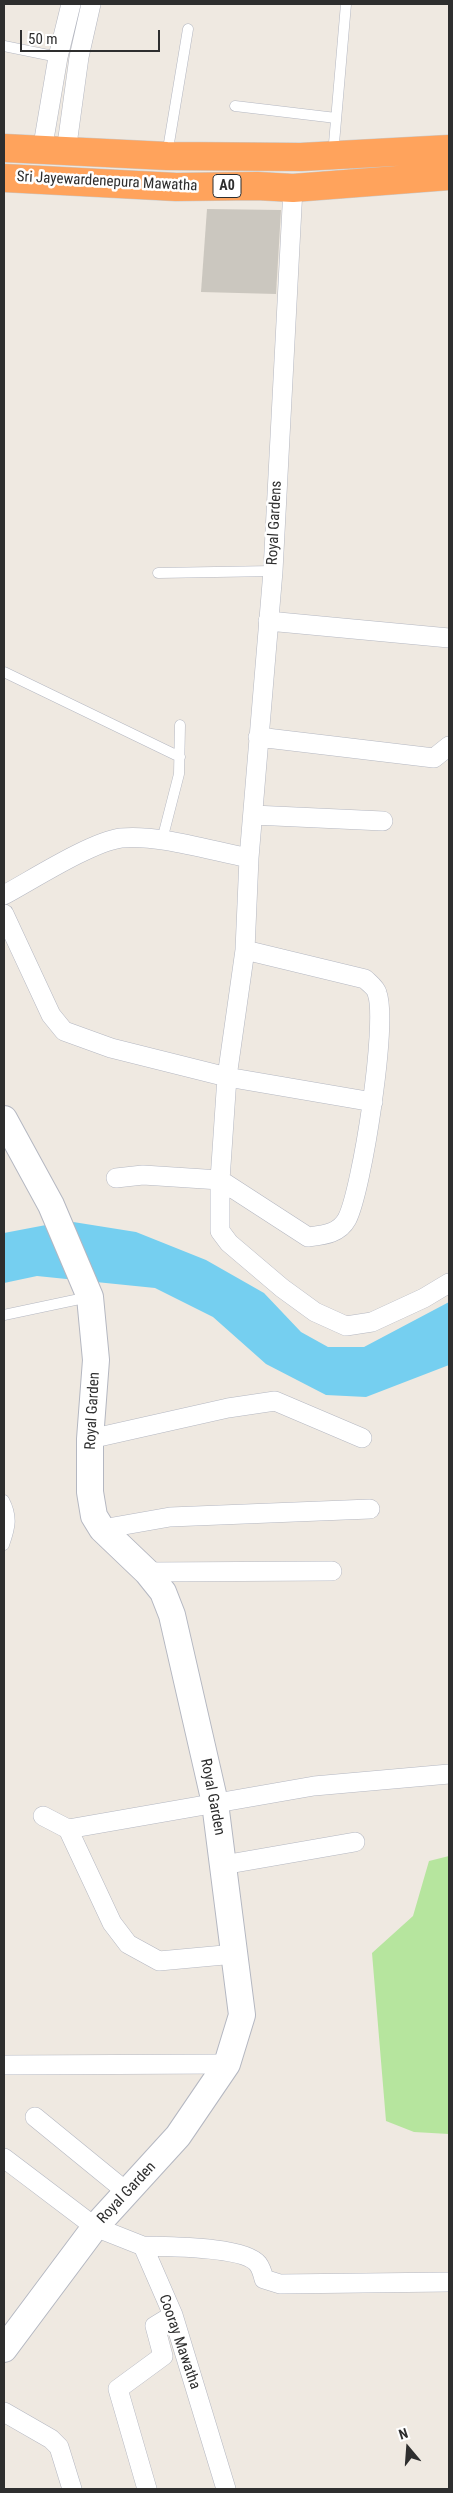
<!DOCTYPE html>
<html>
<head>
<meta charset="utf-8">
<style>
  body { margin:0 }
  #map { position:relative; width:453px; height:2493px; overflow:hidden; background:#efe9e1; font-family:"Roboto Condensed",sans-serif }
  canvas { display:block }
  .frame { position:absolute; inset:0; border:5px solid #2e2e2e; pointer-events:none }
  .north { position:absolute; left:383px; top:2423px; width:50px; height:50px; -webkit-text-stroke:4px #fff; paint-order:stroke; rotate:342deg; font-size:14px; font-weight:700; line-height:20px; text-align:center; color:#2e2e2e }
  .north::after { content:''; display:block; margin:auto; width:18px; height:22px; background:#2e2e2e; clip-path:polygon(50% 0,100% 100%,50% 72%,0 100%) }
  .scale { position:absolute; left:20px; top:30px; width:140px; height:22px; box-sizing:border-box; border:2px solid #2e2e2e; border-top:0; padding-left:6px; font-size:15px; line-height:18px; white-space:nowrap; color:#2e2e2e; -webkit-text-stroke:4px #fff; paint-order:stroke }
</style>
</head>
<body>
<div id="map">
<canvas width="453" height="2493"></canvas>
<div class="frame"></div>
<div class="north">N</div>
<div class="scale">50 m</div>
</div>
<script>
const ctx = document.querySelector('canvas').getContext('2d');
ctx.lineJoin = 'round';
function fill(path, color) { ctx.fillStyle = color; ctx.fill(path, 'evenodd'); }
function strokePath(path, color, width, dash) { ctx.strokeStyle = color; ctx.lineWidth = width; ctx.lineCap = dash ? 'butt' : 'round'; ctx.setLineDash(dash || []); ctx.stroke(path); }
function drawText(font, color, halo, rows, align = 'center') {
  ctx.font = font + ' "Roboto Condensed",sans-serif'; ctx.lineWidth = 5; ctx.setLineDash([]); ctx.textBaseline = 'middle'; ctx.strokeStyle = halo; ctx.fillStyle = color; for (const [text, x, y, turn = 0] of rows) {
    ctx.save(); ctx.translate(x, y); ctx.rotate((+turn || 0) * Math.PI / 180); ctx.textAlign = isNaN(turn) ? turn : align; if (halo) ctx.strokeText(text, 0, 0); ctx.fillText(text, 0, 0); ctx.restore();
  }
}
fill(new Path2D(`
  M449,1856V2134L414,2132L386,2121L372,1953L413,1916L429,1861Z`), '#b6e59e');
fill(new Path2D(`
  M67,1221L136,1232L206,1260L264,1293L301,1332L328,1347H364L449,1302V1365L366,1397L326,1395L266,1364L213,1317L155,1288L37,1276L4,1283V1233Z`), '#75cff0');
fill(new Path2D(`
  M207,209L281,210L276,294L201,292Z`), '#cbc7bf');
const lane = new Path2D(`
  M4,46L58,57
  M235,106L336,118
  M167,155L188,29
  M333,155L346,4
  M158,573L273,571
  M4,672L180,757
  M162,840L179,774L180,725
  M4,1315L89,1297
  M4,1500C13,1517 10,1528 4,1545`);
const street = new Path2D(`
  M42,151L58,57L71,4
  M66,152L79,57L91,4
  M293,188L273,571L249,858L245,950L227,1077L220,1180V1231L229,1243L282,1288L315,1312L346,1326L372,1322L424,1298L449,1283
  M268,621L449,638
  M258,737L434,758L449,746
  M253,815L383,821
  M4,895C32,880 91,842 121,838C157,834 212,851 249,858
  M4,914L51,1015L64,1031L111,1048L227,1077L373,1102
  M116,1178L143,1175L220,1180L308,1237C323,1235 339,1234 347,1219C362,1190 388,1022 377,993C376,988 369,983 365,979L245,950
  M90,1439L228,1408L275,1401L362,1438
  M102,1529L170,1517L370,1509
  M147,1572L332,1571
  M43,1816L68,1829L314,1786L449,1774
  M68,1829L112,1923L128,1944L159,1961L235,1954
  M223,1865L355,1842
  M4,2065L227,2064
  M35,2117L128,2193
  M4,2158L95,2227L143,2246L173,2315L226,2489
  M143,2246C167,2247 244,2246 258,2264C261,2268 263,2275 264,2279L280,2284L449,2282
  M4,2412L51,2439L59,2447L72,2489
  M147,2489L118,2389L163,2356L155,2326L173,2315`);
const secondary = new Path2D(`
  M4,1119L51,1205L90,1297L96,1360L90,1439V1492L94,1516L102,1529L147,1572L163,1592L172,1615L215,1803L242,2015L227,2064L178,2136L95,2227L4,2349`);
const highway = new Path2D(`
  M4,148L167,156L301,157L449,149
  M4,178L176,187L257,186L293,188L449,176`);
strokePath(lane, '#b4b7c1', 11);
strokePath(street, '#b4b7c1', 20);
strokePath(secondary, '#b4b7c1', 28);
strokePath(highway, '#c9c9c9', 29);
strokePath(lane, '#fff', 10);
strokePath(street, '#fff', 19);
strokePath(secondary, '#fff', 26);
strokePath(highway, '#ffa35c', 28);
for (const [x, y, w] of [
  [227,186,28]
]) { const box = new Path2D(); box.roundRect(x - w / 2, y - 11.5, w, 23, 4); ctx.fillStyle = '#fff'; ctx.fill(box); strokePath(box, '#2e2e2e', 1); }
drawText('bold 14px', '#2e2e2e', null, [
  ["A0",227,186]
]);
drawText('15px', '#2e2e2e', '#fff', [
  ["Sri Jayewardenepura Mawatha",107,182,3],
  ["Royal Gardens",275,523,-87],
  ["Royal Garden",93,1411,-87],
  ["Royal Garden",212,1797,79],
  ["Royal Garden",127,2193,-47],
  ["Cooray Mawatha",179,2342,71]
]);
</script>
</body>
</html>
